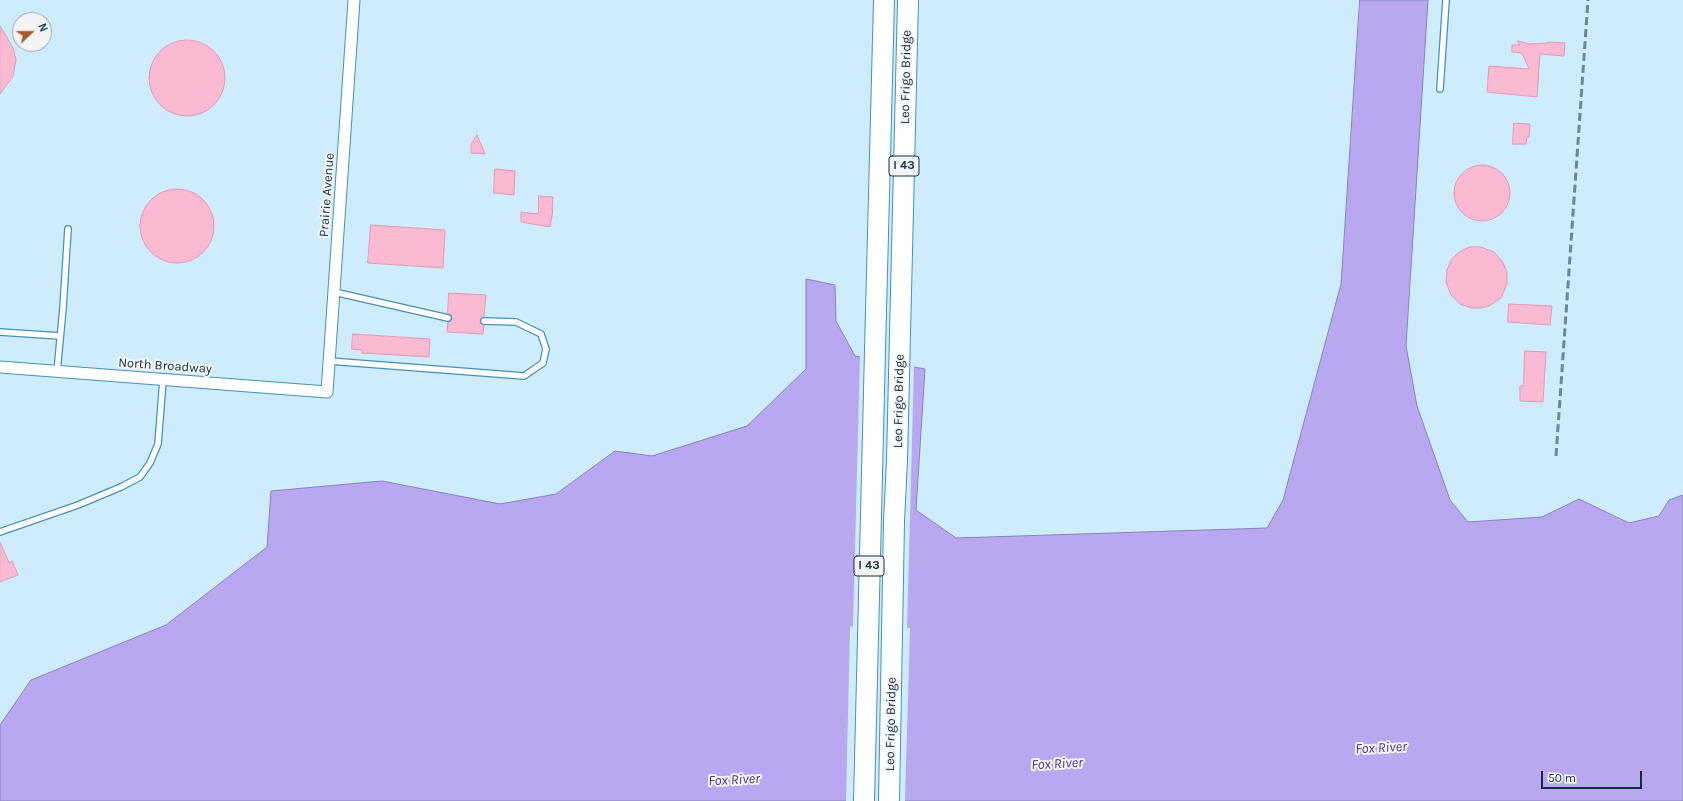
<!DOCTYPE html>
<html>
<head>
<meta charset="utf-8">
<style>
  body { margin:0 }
  #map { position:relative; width:1683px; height:801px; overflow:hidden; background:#cfecfd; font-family:Karla,sans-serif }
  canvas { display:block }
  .north { position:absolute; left:12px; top:12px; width:40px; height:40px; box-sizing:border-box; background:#f4f4f4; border:1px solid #98a5ac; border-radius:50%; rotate:68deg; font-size:11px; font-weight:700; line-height:16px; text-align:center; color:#0f2f40 }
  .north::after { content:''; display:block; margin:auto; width:14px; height:18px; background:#a05d2b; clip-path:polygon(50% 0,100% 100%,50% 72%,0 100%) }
  .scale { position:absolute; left:1541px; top:771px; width:101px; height:18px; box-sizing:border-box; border:2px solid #0f2f40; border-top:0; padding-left:5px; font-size:12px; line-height:14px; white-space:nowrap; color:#0f2f40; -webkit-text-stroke:3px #f4f4f4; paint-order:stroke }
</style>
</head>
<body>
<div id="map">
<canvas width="1683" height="801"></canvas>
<div class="north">N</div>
<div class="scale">50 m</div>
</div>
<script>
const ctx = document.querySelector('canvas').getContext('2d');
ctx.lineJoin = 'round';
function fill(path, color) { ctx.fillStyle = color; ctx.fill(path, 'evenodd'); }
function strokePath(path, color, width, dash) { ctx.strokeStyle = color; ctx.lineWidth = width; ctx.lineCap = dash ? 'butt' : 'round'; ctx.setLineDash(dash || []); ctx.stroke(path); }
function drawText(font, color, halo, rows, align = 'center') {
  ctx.font = font + ' Karla,sans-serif'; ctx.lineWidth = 4; ctx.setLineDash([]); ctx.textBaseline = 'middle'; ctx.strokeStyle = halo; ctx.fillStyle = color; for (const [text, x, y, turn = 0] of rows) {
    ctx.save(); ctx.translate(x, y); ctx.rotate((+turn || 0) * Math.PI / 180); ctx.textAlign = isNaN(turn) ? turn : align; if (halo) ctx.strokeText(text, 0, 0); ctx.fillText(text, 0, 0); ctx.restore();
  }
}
const water = new Path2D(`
  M1360,0H1428L1406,346L1417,406L1450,500L1468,522L1542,517L1579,499L1629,523L1659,516L1669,500L1683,495V801H0V725L31,680L166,625L267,547L271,491L382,481L500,504L556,494L615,451L652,456L747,426L806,369V279L835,285L836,321L855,356L925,369L916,510L956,538L1267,528L1283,500L1341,284Z`);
fill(water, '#b9a8f0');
strokePath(water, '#8684bb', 1);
fill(new Path2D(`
  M860,355L914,365L907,628H910L905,801H846L850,627L853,626Z`), '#cfecfd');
const building = new Path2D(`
  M0,26L13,48L16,60L13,76L0,94Z
  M149 78a38 38 0 1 1 76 0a38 38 0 1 1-76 0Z
  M1518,41L1529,44L1548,43V42L1565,43L1564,56L1540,54L1537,97L1487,92L1489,66L1529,69L1522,53L1512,52V45H1519Z
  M1514,123L1530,124L1529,137H1527L1526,144H1513Z
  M477,135L485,154L471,153V145Z
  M1454 193a28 28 0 1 1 56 0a28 28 0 1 1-56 0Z
  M495,169L515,171L514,195L494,193Z
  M140 226a37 37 0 1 1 74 0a37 37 0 1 1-74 0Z
  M539,196L553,197L552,210H553L550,227L521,222V212L538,214Z
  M371,225L445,230L443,268L368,263Z
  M1470,247H1481L1494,252L1502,261L1507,272V284L1501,298L1489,306L1481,308H1471L1460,304L1451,295L1446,282L1447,270L1451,260L1459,252Z
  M449,293L486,295L484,317L480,320V323L484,325L483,334L447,332L448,322L452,319L451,315L448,314Z
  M1509,304L1552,306L1550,325L1508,322Z
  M353,334L430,339L429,357L362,353V350L352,349Z
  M1525,351L1546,352L1543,402L1520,401V386H1523Z
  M0,542L9,563L12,561L18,575L0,582Z`);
fill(building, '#f9bad2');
strokePath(building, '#e398b5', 1);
const service = new Path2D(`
  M1440,89L1446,0
  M334,292L448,318
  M0,332L60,336
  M329,361L524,376L543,363L546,349L541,334L516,322L484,321
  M57,372L63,308L68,229
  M0,532L78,505L121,487L140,477L150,463L158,444L163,380`);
const minor = new Path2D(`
  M0,367L327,392L354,0`);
const motorway = new Path2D(`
  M864,801C869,534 878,267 884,0
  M889,801L894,521L897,460L908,0`);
strokePath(service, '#4490b9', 8);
strokePath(minor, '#4490b9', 13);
strokePath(motorway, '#4490b9', 22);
strokePath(service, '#fff', 5.5);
strokePath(minor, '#fff', 11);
strokePath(motorway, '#fff', 20);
strokePath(new Path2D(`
  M1556,456L1588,0`), '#698899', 3, [8, 4]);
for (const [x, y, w] of [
  [904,166,30],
  [869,566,30]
]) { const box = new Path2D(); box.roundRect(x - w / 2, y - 10, w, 20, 3); ctx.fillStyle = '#f4f4f4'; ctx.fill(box); strokePath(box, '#0f2f40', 1); }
drawText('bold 12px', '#0f2f40', null, [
  ["I 43",904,166],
  ["I 43",869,566]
]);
drawText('13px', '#0f2f40', '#f4f4f4', [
  ["Leo Frigo Bridge",906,77,-89],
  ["Prairie Avenue",327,195,-86],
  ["North Broadway",165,366,4],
  ["Leo Frigo Bridge",899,401,-89],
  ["Leo Frigo Bridge",891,724,-89]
]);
drawText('italic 14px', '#4a2e80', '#f4f4f4', [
  ["Fox River",1381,748,-3],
  ["Fox River",1057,764,-3],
  ["Fox River",734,780,-3]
]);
</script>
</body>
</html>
